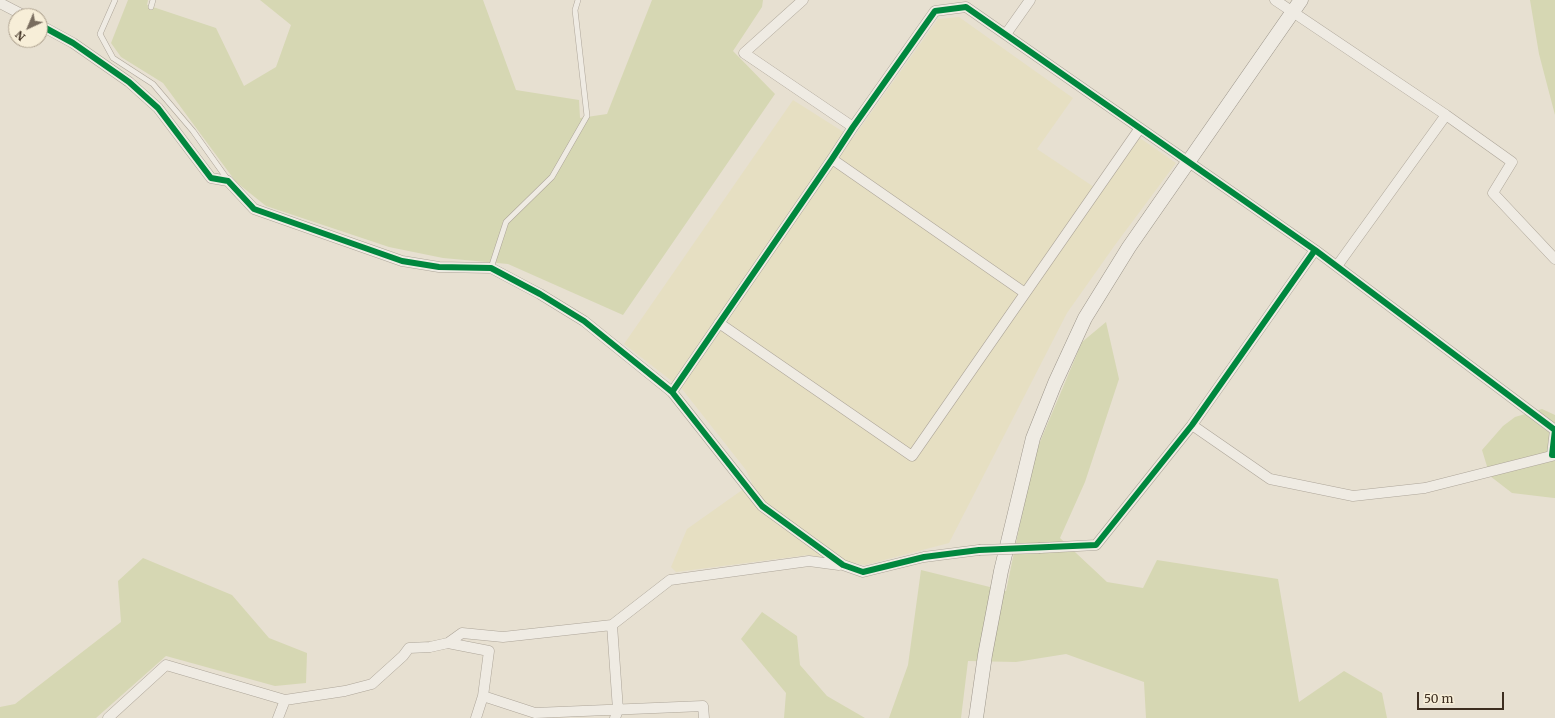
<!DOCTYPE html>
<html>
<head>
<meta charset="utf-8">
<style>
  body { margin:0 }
  #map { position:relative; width:1555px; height:718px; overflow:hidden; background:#e7e0d1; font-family:Merriweather,serif }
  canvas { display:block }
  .north { position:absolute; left:8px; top:8px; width:40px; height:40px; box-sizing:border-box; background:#f7eed8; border:1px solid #ada18e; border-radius:50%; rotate:224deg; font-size:11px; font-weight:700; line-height:16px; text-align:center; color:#3d2e20 }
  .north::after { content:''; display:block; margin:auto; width:14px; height:18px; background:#786c5e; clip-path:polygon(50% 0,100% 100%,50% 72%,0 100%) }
  .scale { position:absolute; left:1417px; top:692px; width:87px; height:18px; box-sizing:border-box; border:2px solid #3d2e20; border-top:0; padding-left:5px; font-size:12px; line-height:14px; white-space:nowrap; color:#3d2e20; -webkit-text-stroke:3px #f7eed8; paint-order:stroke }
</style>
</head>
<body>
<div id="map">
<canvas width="1555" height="718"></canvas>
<div class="north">N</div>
<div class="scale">50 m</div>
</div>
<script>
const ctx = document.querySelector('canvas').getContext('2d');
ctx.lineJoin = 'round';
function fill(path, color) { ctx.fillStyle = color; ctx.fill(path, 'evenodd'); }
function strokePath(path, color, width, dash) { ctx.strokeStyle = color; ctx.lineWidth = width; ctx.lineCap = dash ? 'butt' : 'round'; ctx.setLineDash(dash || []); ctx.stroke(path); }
fill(new Path2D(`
  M959,17L1073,98L1037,149L1097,189L1140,138L1176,163L1115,245L1067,313L949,543L865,565L808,555L676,572L671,567L687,529L752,483L746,470L682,389L624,344L793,100L853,138L938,19Z`), '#e6dfc2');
fill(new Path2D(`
  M128,0H148L147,5L216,28L244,86L276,67L291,25L260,0H483L516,90L579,100L580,118L607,114L652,0H763L762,7L733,51L775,94L623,315L508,264L443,258L389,247L266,206L236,182L163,83L121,57L111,43Z
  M1530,0H1555V115L1539,54Z
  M1106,322L1119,379L1085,482L1060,538L1107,582L1143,588L1157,560L1278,579L1299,702L1344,671L1382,693L1387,718H1146L1144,682L1066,654L1016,662L968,661L961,718H889L908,665L921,570L1006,591L1034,456L1082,342Z
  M1542,409L1555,415V498H1554L1512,493L1490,476L1482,450L1503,426L1515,417Z
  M143,558L232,595L269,638L307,653L306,683L275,686L166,656L96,718H0V707L15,704L121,622L118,581Z
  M762,612L797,636L800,665L827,696L865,718H784L786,693L741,639Z`), '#d6d7b3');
const lane = new Path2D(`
  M115,0L100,34L113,58L153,84L193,131L228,180
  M151,7L153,0
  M491,268L506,222L552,177L587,116L575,10L578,0`);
const street = new Path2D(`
  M803,0L744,53L853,127
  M1275,0L1446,115L1512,162L1493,193L1555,259
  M0,3L25,16
  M40,25L73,43L129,82L158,108L211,178L228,181L254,209L402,261L439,267L491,268L540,294L584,321L672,392L762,506L843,565L863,572L924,557L979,550
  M1006,34L1030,0
  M832,159L1025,293
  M1337,266L1446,115
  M719,323L912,456L1140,128
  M672,392L832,159L853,127L935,11L966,7L1315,250L1555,430L1552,455
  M1192,425L1270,479L1353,496L1425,488L1555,455
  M1040,548L1096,545L1192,425L1315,250
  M612,625L618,710L615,718
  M448,643L462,633L503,637L612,625L670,580L809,561L839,565
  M483,696L535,713L703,706L704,718
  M108,718L166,665L285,700L345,691L372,684L403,656L409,648L430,647L448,643L489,651L483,696L476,718
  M278,718L285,700`);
const secondary = new Path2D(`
  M976,718L985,655L1001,571L1033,438L1055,383L1085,318L1129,247L1301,0`);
strokePath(lane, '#ada599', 6);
strokePath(street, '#ada599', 11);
strokePath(secondary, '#9c958a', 15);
strokePath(lane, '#efebe3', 5);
strokePath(street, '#efebe3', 10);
strokePath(secondary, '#efebe3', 14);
const streetBridge = new Path2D(`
  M979,550L1040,548`);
strokePath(streetBridge, '#ada599', 11, []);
strokePath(streetBridge, '#efebe3', 10);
strokePath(new Path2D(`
  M40,25L73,43L129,82L158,108L211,178L228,181L254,209L402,261L439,267L491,268L540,294L584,321L672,392L762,506L843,565L863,572L924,557L979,550L1096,545L1192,425L1315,250
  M672,392L832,159L853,127L935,11L966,7L1315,250L1555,430L1552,455H1555`), '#00873e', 6);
</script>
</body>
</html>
